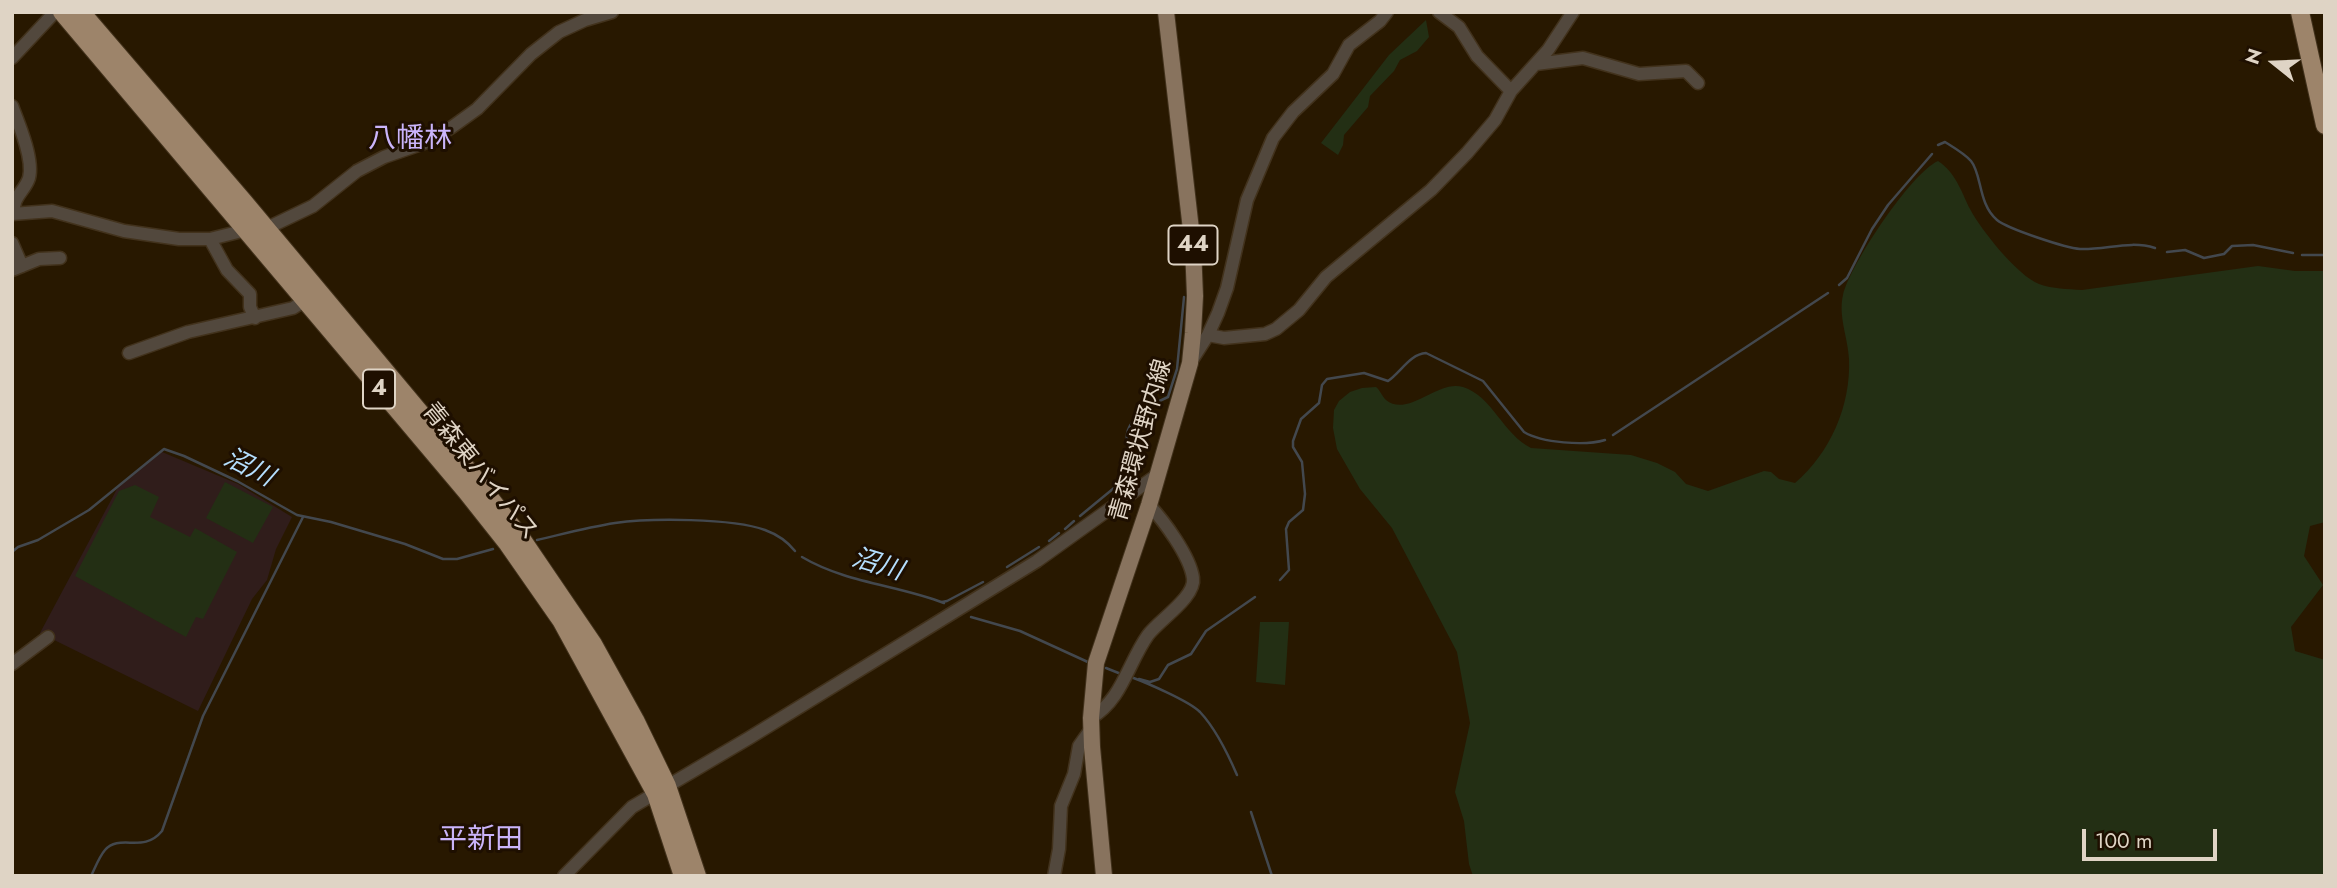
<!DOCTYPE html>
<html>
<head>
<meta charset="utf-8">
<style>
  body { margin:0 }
  #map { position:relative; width:2337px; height:888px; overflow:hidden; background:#281800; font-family:Jost,sans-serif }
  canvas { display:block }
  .frame { position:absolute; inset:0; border:14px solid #dfd4c5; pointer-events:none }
  .north { position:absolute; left:2239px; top:28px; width:70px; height:70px; -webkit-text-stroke:5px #1e0f00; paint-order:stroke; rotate:288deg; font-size:19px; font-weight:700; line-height:28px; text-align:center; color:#dfd4c5 }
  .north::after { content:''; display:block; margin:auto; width:24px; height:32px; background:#dfd4c5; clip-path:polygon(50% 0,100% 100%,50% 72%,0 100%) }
  .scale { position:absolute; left:2082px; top:829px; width:135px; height:32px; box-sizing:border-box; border:4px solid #dfd4c5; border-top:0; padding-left:9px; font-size:21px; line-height:24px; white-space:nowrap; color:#dfd4c5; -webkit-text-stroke:5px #1e0f00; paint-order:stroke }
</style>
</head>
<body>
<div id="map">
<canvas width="2337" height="888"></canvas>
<div class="frame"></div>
<div class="north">N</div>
<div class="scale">100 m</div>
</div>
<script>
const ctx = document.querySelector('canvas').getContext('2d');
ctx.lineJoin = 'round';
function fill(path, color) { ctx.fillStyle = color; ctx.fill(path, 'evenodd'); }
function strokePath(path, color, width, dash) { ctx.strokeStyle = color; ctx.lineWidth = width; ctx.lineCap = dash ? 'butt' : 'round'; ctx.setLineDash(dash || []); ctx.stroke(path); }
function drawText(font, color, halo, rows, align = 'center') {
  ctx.font = font + ' Jost,"Noto Sans JP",sans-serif'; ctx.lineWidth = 6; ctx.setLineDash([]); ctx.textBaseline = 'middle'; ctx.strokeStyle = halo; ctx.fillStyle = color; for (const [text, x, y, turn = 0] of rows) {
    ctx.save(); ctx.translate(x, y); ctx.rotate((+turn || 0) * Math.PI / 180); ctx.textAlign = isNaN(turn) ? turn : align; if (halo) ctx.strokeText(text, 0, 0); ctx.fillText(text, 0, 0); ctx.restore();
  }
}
fill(new Path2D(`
  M162,452L238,484L292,517L276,549L267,580L252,599L198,711L40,633L117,489Z`), '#301d1b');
fill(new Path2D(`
  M1426,20L1429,37L1417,51L1400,60L1394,71L1370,96L1368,107L1344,135L1343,145L1338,155L1321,143L1389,55Z
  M1938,161C1956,173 1961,191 1970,209C1981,230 2018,276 2039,284C2053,289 2067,289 2082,290L2258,266L2295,271H2325V522L2310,526L2304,556L2323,585L2291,627L2295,651L2325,660V876H1473L1469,864L1464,821L1455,792L1470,723L1457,652L1392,528L1360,489L1337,449L1333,428L1334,410L1339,401L1350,392L1362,388L1376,387C1380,390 1382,396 1386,400C1408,418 1438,379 1463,387C1492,396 1503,434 1531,448L1631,455L1657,463L1675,472L1686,484L1708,491L1764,471L1771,472L1779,479L1795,483C1830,453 1851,406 1849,359C1848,338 1838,316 1843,295C1850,265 1911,173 1938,161Z
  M225,482L273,507L253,543L206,518Z
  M135,485L159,497L150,517L190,537L195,528L237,552L203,619L196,617L186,637L75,576L119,491Z
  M1260,622H1289L1285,685L1256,682Z`), '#232f14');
strokePath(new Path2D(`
  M1938,145L1945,142C1953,147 1965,154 1971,161C1982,174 1978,204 1997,220C2008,229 2066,248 2080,249C2106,250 2130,240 2155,248
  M2167,252L2185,250L2204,258L2224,254L2232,246L2253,245L2293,253
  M2302,255H2325
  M1839,285L1847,278L1872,229L1888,205L1932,154
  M1613,435L1828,293
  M1123,482L1133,475C1134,463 1128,452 1127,440C1124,420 1152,404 1168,397L1177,369L1184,297
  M1080,516L1114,488
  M1065,529L1074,521
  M537,540C563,534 589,527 615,523C650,518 732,518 765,530C776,534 787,541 795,551
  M1049,541L1059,533
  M12,552L18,547L38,540L89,510L164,449L184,456L237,481L297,515L331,522L405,544L443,559H457L493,549
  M802,557C846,583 898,585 944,603
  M1007,567L1039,547
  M1280,580L1289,570L1286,529L1289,522L1303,510L1305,494L1302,462L1293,447V441L1301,419L1319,403L1322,385L1327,379L1364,373L1388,381C1401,372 1410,354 1426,353L1483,381L1524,432C1542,443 1585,446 1605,440
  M942,602L947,601L983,582
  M971,617L1020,631L1090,663
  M1106,668L1121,674
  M1131,677C1147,683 1189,701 1200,712C1216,729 1228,754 1237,775
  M1139,679L1150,682L1159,679L1168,665L1191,654L1206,631L1255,597
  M1251,812L1272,876
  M91,876C95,868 99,857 105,850C120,833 143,854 162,831L203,716L303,517`), '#43484e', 2.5);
const minor = new Path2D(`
  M1439,12L1459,27L1477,56L1511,91
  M12,58L55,12
  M1536,64L1583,58L1639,74L1686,71L1698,83
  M12,106C19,124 34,160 29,178C25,191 12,197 14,213
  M12,214L52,211L124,231L179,239H210L246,230L265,229L313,206L357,171L384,157L430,141L452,127L477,109L531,54L559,32L585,20L612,12
  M210,239L227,270L250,294V307L255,318
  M12,243L22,266
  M12,270L39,259L60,258
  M1208,335L1224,338L1265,334L1276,329L1299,310L1326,277L1431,190L1467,153L1495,120L1511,91L1548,50L1573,12
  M129,353L188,332L293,308L304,301
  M1192,360L1208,335L1218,313L1227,288L1247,200L1273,138L1293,112L1333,74L1349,45L1380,21L1387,12
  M12,664L48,637
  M1091,718C1122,700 1128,663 1148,635C1159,620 1196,597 1193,578C1190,556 1164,521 1149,505
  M564,876L632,807L749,738L1037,561L1157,475
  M1054,876L1059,849L1061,806L1074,774L1079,746L1091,729`);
const major = new Path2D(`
  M1104,876L1092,747L1091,718L1096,663L1149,505L1190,363L1193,333L1195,296L1193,247L1166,12`);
const highway = new Path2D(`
  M62,12L466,491L508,544L561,620L656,794L683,876
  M81,12L244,202L472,475L523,541L593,644L635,720L667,786L697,876
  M2300,12L2325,125`);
strokePath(minor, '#42321c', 15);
strokePath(major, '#42321c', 18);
strokePath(highway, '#42321c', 20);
strokePath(minor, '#52483d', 12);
strokePath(major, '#88735e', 16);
strokePath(highway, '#9d846a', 18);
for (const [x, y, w] of [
  [1193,245,49],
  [379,389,32]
]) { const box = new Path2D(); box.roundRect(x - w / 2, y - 19.5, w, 39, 5); ctx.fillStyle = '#1e0f00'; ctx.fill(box); strokePath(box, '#dfd4c5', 2); }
drawText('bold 23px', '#dfd4c5', null, [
  ["44",1193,245],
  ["4",379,389]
]);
drawText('24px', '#dfd4c5', '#1e0f00', [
  ["青森環状野内線",1142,441,-74],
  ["青森東バイパス",479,472,51]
]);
drawText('italic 26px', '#b4defd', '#1e0f00', [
  ["沼川",248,469,27],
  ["沼川",877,566,17]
]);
drawText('28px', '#cab4fa', '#1e0f00', [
  ["八幡林",410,140],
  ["平新田",481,841]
]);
</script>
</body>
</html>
